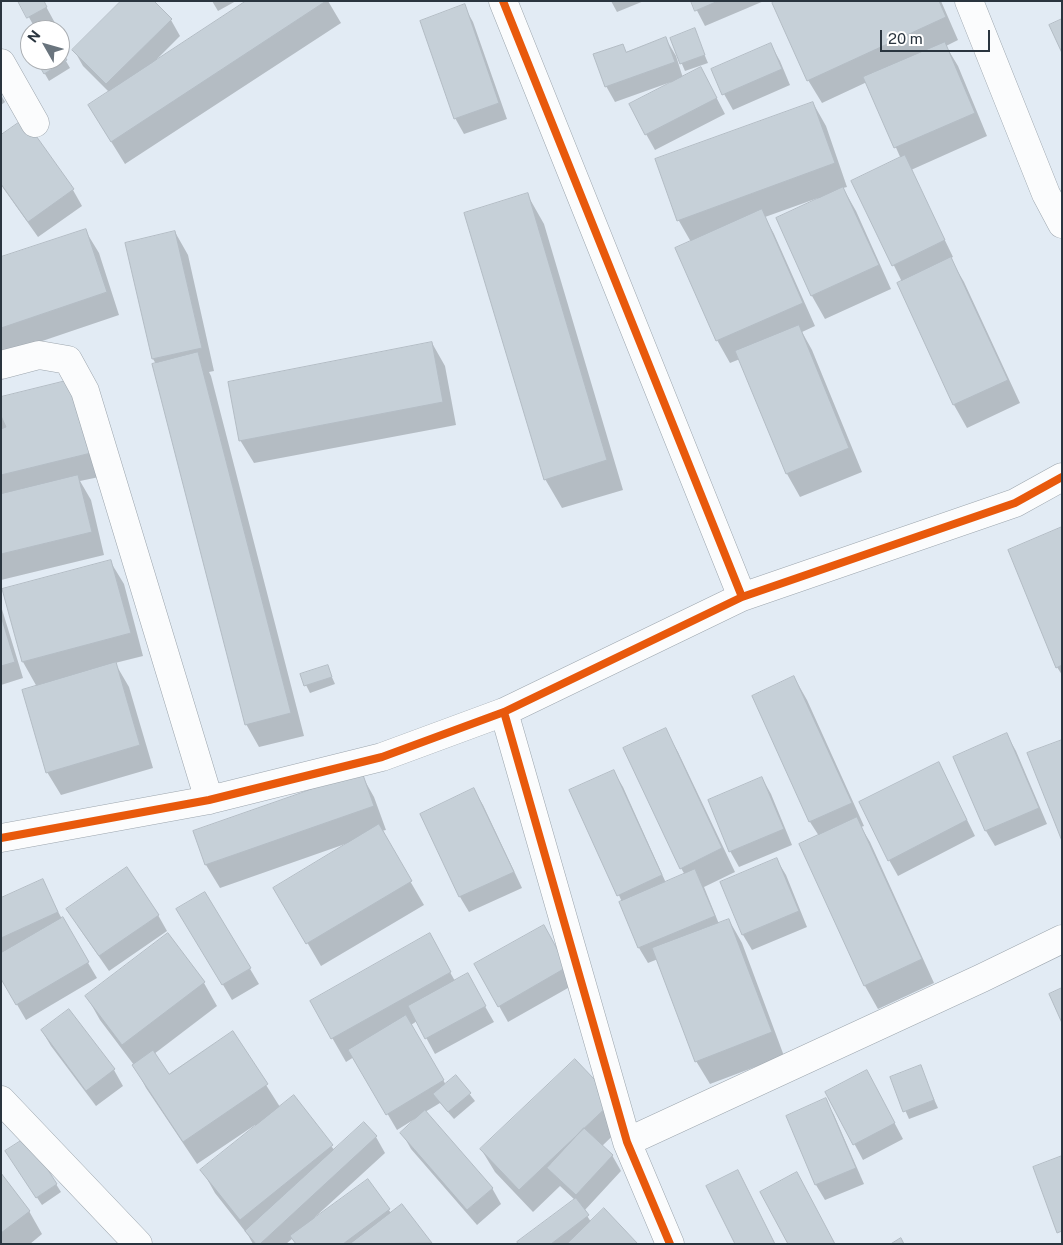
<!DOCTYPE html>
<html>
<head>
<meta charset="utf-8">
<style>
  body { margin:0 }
  #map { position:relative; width:1063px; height:1245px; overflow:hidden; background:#e2ebf4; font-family:"Public Sans",sans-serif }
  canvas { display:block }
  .frame { position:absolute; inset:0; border:2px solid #2a353f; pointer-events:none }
  .north { position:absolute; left:20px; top:20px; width:50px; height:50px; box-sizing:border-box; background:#fff; border:1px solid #aaaeb2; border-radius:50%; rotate:308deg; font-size:14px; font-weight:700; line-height:20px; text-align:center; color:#2a353f }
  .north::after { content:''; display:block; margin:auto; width:18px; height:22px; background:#6a757e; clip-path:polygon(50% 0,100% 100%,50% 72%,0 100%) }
  .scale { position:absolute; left:880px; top:30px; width:110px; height:22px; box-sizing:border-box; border:2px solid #2a353f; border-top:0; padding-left:6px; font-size:15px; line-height:18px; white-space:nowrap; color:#2a353f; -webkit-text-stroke:4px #fff; paint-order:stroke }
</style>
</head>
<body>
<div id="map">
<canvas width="1063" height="1245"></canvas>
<div class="frame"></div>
<div class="north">N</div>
<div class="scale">20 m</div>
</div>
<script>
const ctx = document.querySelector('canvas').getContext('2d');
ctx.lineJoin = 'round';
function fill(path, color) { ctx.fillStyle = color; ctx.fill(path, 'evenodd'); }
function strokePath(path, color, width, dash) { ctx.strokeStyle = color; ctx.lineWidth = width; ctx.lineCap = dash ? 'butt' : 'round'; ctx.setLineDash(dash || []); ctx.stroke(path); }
fill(new Path2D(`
  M20,1H43L55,23L43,30H36Z
  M212,1H236L218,11Z
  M249,1H328L341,23L125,164L89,106L109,92L83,66L74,50L171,20L180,36L153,63Z
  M611,1H644L617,12Z
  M692,1H764L705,26Z
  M778,1H941L958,40L946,46L958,66L987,136L911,170L953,257L950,258L964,282L1020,403L967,428L954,405L899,283L902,282L853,182L901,159L867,82L822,103L808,80Z
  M464,6L473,22L507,119L464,134L455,118Z
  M694,30L708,63L685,71L671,39Z
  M666,39L676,56L683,78L701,68L725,114L655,150L646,134L671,82L615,102L606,86L622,45L626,53Z
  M771,45L780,61L790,85L733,110L724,94Z
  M60,51L70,68L49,81L37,60H60Z
  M1,95L5,102L1,105Z
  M813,103L826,126L847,187L843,188L856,211L891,289L825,319L812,296L777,219L819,199L818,198L765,217L774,234L815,326L802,332L812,350L862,472L800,497L787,474L740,359L730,363L717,340L691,242L679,221L657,160Z
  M24,120L73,190L82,206L38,237L1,185V136Z
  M527,194L544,224L623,490L562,508L545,479Z
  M85,230L99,253L119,315L1,355V259Z
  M175,232L188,255L214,371L209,372L211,376L304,736L259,747L246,724L156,364L153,359L126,244Z
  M432,343L445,366L456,425L254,463L240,440Z
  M73,380L104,476L80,481L91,500L104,555L1,580V398Z
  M1062,529V675L1057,667Z
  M110,561L124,584L143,656L115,663L129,687L153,768L61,795L47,772L37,687L23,662Z
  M1,606L23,678L1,685Z
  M327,666L335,684L310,693L306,685Z
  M794,677L807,700L864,826L861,827L870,842L934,983L878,1009L865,986L801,844L819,836L810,822L753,696Z
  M665,729L678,752L735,872L704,887L719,924L729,920L742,943L784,1056L710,1084L696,1061L658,959L648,963L639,948L620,903L622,902L571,791L614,772L623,787L666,883L685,875L681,868Z
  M1007,735L1016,751L1047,824L995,846L986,831L955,757Z
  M361,774L374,797L386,830L381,831L424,905L321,966L275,888L348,843L220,888L206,865L195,832Z
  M762,778L771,794L792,845L739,867L730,851Z
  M947,779L975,836L898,876L889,860Z
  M474,790L483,805L522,888L469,912L460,897L422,814Z
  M777,860L786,875L807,927L752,950L743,935Z
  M42,881L62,919L97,978L26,1020L1,977L3,954L1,951V899Z
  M205,893L259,984L232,1000L178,909Z
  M158,915L167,931L109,971L77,925Z
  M543,927L575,984L508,1022L476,965Z
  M429,935L455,981L467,975L494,1022L435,1054L417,1021L411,1025L446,1085L456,1077L475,1101L454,1119L440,1103L425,1112L492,1188L501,1204L477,1225L411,1149L402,1133L418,1117L397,1130L354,1057L346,1062L311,1001Z
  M204,983L217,1006L154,1054L169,1076L233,1033L280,1107L293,1097L335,1151L364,1124L376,1137L385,1153L314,1218L316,1219L368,1181L391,1213L401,1205L431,1244H296L293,1238L286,1244H253L248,1235L215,1193L202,1170L256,1126L255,1125L197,1164L146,1088L134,1065L100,1020L87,997Z
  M69,1010L114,1070L123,1086L96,1106L51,1046L42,1031Z
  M575,1060L626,1123L602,1146L612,1155L621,1171L584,1211L591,1222L636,1244H520L575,1200L560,1186L533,1212L495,1172L481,1149Z
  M920,1067L938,1108L909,1119L891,1078Z
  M876,1088L903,1139L863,1160L827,1093Z
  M825,1100L834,1115L864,1184L825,1200L816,1185L787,1116Z
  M11,1159L56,1184L61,1192L42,1205Z
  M1,1175L29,1211L42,1234L30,1244H1Z`), '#0003');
const building = new Path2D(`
  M18,1H44L47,7L27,18Z
  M121,1H154L172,19L106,84L72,50Z
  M246,1H326L111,142L88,105Z
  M691,1H718L695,11Z
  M775,1H939L946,17L807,81L772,3Z
  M465,4L499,103L454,119L420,21Z
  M1062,19V53L1049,25Z
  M695,28L705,55L680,64L670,38Z
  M666,37L675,62L605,87L593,54L623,44L626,52Z
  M945,42L975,113L894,148L863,77Z
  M771,43L782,69L722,95L711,69Z
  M60,49L67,60L44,74L36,60H60Z
  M701,67L717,98L645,135L629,104Z
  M813,102L835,163L677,221L655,159Z
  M24,119L74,189L28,222L1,184V135Z
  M905,155L945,240L892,266L851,181Z
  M843,187L879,265L811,296L776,218Z
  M528,193L607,460L544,480L464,213Z
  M762,209L803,303L716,341L675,248Z
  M86,229L107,292L1,328V257Z
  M175,231L202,348L152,359L125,243Z
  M951,257L1008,380L953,405L897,283Z
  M799,325L849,448L786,474L735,351Z
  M432,342L443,402L239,441L228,382Z
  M198,352L291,713L245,725L152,364Z
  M74,379L91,453L1,475V429L6,427L1,416V397Z
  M78,475L92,532L1,554V494Z
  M1062,527V665L1056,668L1008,550Z
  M111,560L131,633L22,662L2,589Z
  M1,616L15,662L1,666Z
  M116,662L140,745L46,773L22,690Z
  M328,665L332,677L304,686L300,674Z
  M794,676L852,803L809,822L752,696Z
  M666,728L722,848L680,869L623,748Z
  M1007,733L1039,808L985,831L953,757Z
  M1062,740V841L1027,753Z
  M939,762L967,820L888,861L859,802Z
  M614,770L662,875L617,896L569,790Z
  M362,772L374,806L205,865L193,831Z
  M762,777L784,829L729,852L708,800Z
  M474,788L514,872L459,897L420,814Z
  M857,817L922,959L864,986L799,844Z
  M379,824L412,881L306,944L273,888Z
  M777,858L799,911L742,935L720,882Z
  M127,867L159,915L99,956L66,909Z
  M695,869L715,916L638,948L619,902Z
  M43,879L58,912L1,938V898Z
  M205,892L251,968L222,985L176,909Z
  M63,917L89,962L16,1005L1,979V953Z
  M729,919L772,1032L695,1062L652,948Z
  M544,925L567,967L498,1007L474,964Z
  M168,933L205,982L122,1045L85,996Z
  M430,933L451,972L331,1039L310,1001Z
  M468,973L486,1006L425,1039L408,1006Z
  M1062,988V1023L1049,994Z
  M69,1009L115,1069L86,1091L41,1030Z
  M406,1015L444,1080L386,1115L348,1050Z
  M233,1031L268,1084L183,1142L132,1065L153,1050L169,1074Z
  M575,1059L614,1100L519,1190L480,1149Z
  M921,1065L934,1100L903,1112L890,1077Z
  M867,1070L895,1123L853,1145L825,1092Z
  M456,1075L471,1093L448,1112L433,1094Z
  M294,1095L333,1145L240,1220L200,1170Z
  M826,1098L856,1168L815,1185L786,1116Z
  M425,1110L493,1188L467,1210L400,1133Z
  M364,1122L377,1136L260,1244H256L245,1231Z
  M584,1128L613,1155L576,1195L547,1168Z
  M27,1137L57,1184L36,1198L5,1151Z
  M1062,1156V1231L1057,1233L1033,1167Z
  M738,1170L775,1244H735L706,1186Z
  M797,1172L835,1244H788L760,1192Z
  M1,1173L30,1211L1,1233Z
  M368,1179L390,1209L343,1244H296L290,1236Z
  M576,1198L589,1215L551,1244H518L517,1242Z
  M402,1204L432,1243L350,1244Z
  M604,1208L638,1244H567Z
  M901,1238L904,1244H891Z`);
fill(building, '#c6d0d8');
strokePath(building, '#b3bcc4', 1);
const street = new Path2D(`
  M503,1L742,597
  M969,1L1046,194L1062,224
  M1,63L35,123
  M1,365L39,355L68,360L85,391L209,800
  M504,712L627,1142L670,1244
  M1,838L209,800L382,757L504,712L742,597L1015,503L1062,477
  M1,1100L138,1244
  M627,1142L982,978L1062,939`);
strokePath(street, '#9ca5ad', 29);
strokePath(street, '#fbfcfd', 28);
strokePath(new Path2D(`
  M503,1L742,597
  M504,712L627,1142L670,1244
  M1,838L209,800L382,757L504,712L742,597L1015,503L1062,477`), '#e8590c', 8);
</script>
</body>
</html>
